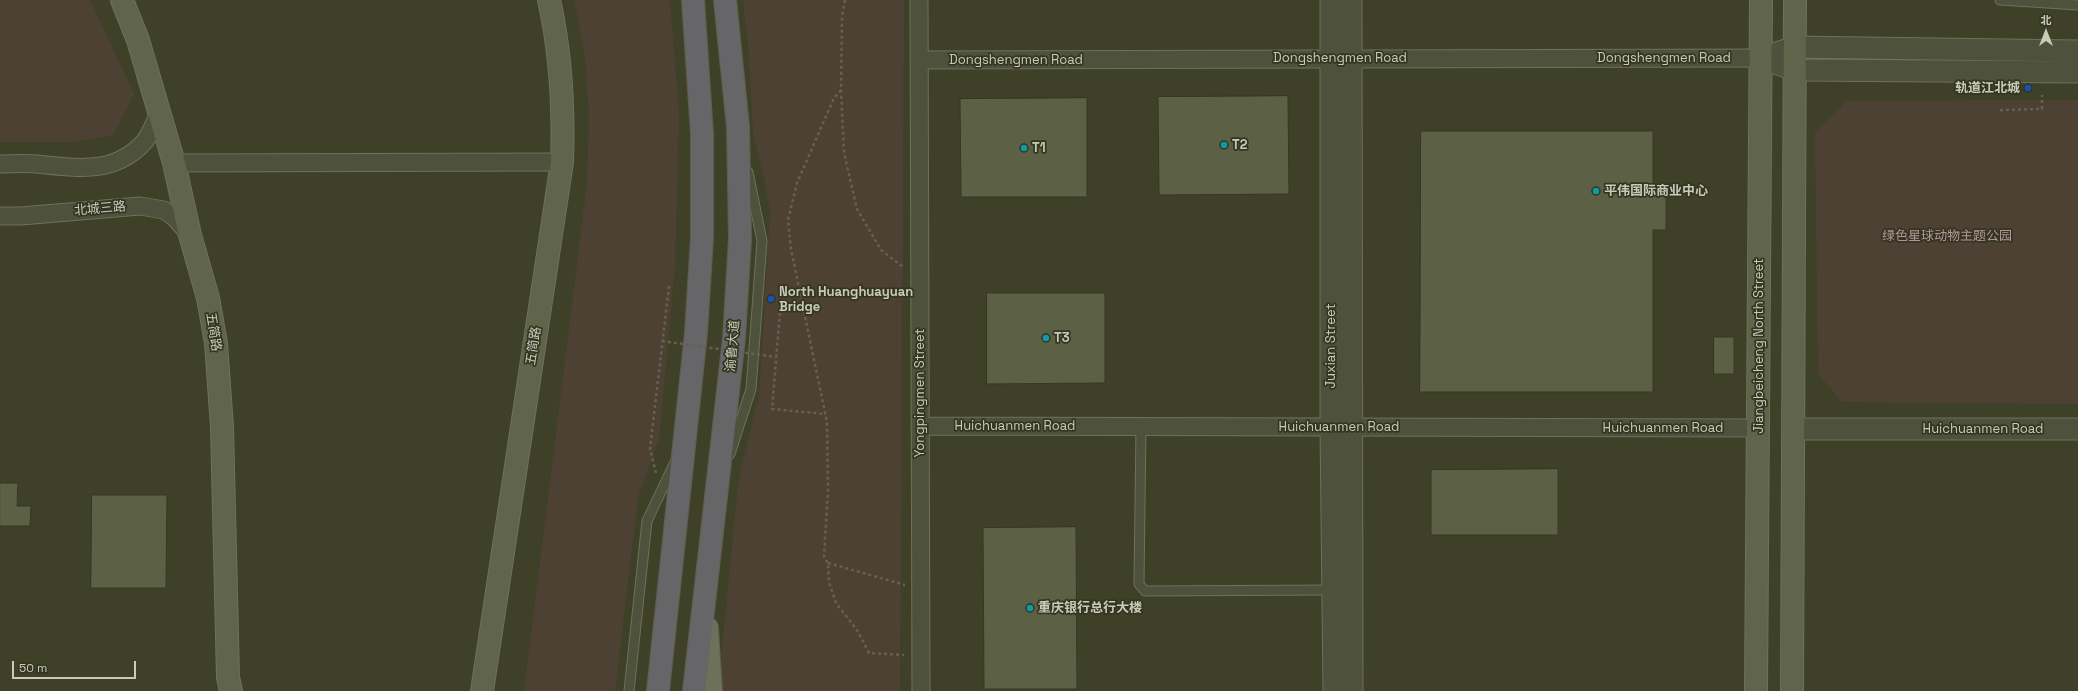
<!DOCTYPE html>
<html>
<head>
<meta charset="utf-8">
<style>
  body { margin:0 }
  #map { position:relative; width:2078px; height:691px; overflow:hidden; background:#3e4128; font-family:"Space Grotesk","Noto Sans SC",sans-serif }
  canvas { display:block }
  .north { position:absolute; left:2026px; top:12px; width:40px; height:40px; -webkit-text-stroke:3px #343621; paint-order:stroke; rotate:0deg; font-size:11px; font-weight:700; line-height:16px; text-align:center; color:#c8cbb9 }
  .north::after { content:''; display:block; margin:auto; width:14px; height:18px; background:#c8cbb9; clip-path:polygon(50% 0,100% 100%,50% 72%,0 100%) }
  .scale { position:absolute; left:12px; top:661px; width:124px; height:18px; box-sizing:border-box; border:2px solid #c8cbb9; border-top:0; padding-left:5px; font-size:12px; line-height:14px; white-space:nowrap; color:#c8cbb9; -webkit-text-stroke:3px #343621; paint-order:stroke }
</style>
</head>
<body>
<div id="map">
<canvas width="2078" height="691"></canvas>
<div class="north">北</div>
<div class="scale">50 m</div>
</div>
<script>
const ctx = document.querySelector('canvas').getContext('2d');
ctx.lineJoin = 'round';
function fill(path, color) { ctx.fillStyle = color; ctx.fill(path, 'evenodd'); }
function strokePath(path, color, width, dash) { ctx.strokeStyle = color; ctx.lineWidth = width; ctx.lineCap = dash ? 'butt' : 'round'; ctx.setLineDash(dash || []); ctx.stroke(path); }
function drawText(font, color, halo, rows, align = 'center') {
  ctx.font = font + ' "Space Grotesk","Noto Sans SC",sans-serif'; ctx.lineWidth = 3.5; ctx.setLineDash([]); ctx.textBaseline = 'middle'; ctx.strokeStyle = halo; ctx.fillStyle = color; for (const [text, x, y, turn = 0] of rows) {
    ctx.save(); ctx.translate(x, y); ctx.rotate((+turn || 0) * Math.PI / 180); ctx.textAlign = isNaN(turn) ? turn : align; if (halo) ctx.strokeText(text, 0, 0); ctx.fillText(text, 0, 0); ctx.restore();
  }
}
fill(new Path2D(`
  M0,0H90L134,94L113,135L74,142H0Z
  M574,0H670L679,115L675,265L659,440L638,497L615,691H524L587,183L589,115L585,56Z
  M743,0H904L900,691H719L720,672L738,483L759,395L770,213L765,182L753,133L749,54Z
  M2078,100V404L1842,402L1818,374L1815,132L1847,101Z`), '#4d4134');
const building = new Path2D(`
  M1288,96L1289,194L1159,195L1158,97Z
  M1087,98V197H961L960,99Z
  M1421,131H1653V195H1666V230H1653V392H1420Z
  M987,293H1105V383L987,384Z
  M1714,337H1734V374H1714Z
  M1558,469V535H1431V470Z
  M0,483H18L17,506H31L30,526H0Z
  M92,495H167L166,588H91Z
  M1076,527L1077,689H984L983,528Z`);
fill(building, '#5c6044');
strokePath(building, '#363823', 1);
const service = new Path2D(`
  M2000,0L2078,5
  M1141,426L1139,584L1145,591L1333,590
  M730,454L751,389L762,241L748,172
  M629,691L647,521L676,460`);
const minor = new Path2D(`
  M919,0L921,691
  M919,60L1761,58
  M174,163L562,162
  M0,164C12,164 25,163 37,164C78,168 115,175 145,141C151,133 155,122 159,113
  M0,216H21L140,206L164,210L174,217L189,234
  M920,426L1758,428`);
const tertiary = new Path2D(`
  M1331,0V427L1334,691
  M1351,0L1352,691
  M1777,53L1795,47L2078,51
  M1761,58L1795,70L2078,72
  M1793,429H2078`);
const secondary = new Path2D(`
  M122,0L138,40L174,163L190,235L208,298L216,343L222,427L228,677L231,691
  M482,691L562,162C564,107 561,54 549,0
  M1756,691L1761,0
  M1792,691L1795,0`);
const primary = new Path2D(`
  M707,628L711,691`);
const trunk = new Path2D(`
  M658,691L696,333L702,237V134L693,0
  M694,691L734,338L740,239L738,127L725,0`);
strokePath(service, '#6e715d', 11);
strokePath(minor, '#6e715d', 19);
strokePath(tertiary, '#6e715d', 23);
strokePath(secondary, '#6e715d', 24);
strokePath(primary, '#5a5d49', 24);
strokePath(trunk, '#5c5e4a', 24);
strokePath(new Path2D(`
  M845,0L842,17L841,90L844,153L857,209L881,250L903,267
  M841,90L834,98L797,183L788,220L791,249L827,422L828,490L824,557L828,563L829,582L836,603L857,630L869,653L904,655
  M2000,110L2042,109V95
  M803,309L780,312L772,409L826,414
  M656,473L650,449L669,286
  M828,563L905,585`), '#676051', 2.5, [3, 3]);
strokePath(service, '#4e513c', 9);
strokePath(minor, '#4e513c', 17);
strokePath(tertiary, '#4e513c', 21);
strokePath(secondary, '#5f644a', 22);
strokePath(primary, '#6e715a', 22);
strokePath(trunk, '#666568', 22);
strokePath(new Path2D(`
  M662,341L776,357`), '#676051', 2.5, [3, 3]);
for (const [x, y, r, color] of [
  [2028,88,4,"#1a4fb4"],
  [1224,145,4,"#0f9aa8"],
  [1024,148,4,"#0f9aa8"],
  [1596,191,4,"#0f9aa8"],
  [771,299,4,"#1a4fb4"],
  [1046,338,4,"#0f9aa8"],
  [1030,608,4,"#0f9aa8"]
]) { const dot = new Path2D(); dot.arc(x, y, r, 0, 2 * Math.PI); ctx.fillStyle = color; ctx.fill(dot); strokePath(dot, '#343621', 1.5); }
drawText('13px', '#c8cbb9', '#343621', [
  ["Dongshengmen Road",1340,58],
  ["Dongshengmen Road",1664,58],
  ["Dongshengmen Road",1016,60],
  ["北城三路",100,209,-5],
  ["五简路",213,332,81],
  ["五简路",534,346,-81],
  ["渝鲁大道",733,346,-85],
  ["Juxian Street",1331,346,-90],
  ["Jiangbeicheng North Street",1759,346,-90],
  ["Yongpingmen Street",920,393,-90],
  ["Huichuanmen Road",1015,426],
  ["Huichuanmen Road",1339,427],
  ["Huichuanmen Road",1663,428],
  ["Huichuanmen Road",1983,429]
]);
drawText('bold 13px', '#c8cbb9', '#343621', [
  ["轨道江北城",2020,88,"right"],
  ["T2",1232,145],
  ["T1",1032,148],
  ["平伟国际商业中心",1604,191],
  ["North Huanghuayuan",779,292],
  ["Bridge",779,307],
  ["T3",1054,338],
  ["重庆银行总行大楼",1038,608]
], 'left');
drawText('13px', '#b4949c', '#343621', [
  ["绿色星球动物主题公园",1947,236]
]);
</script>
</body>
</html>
